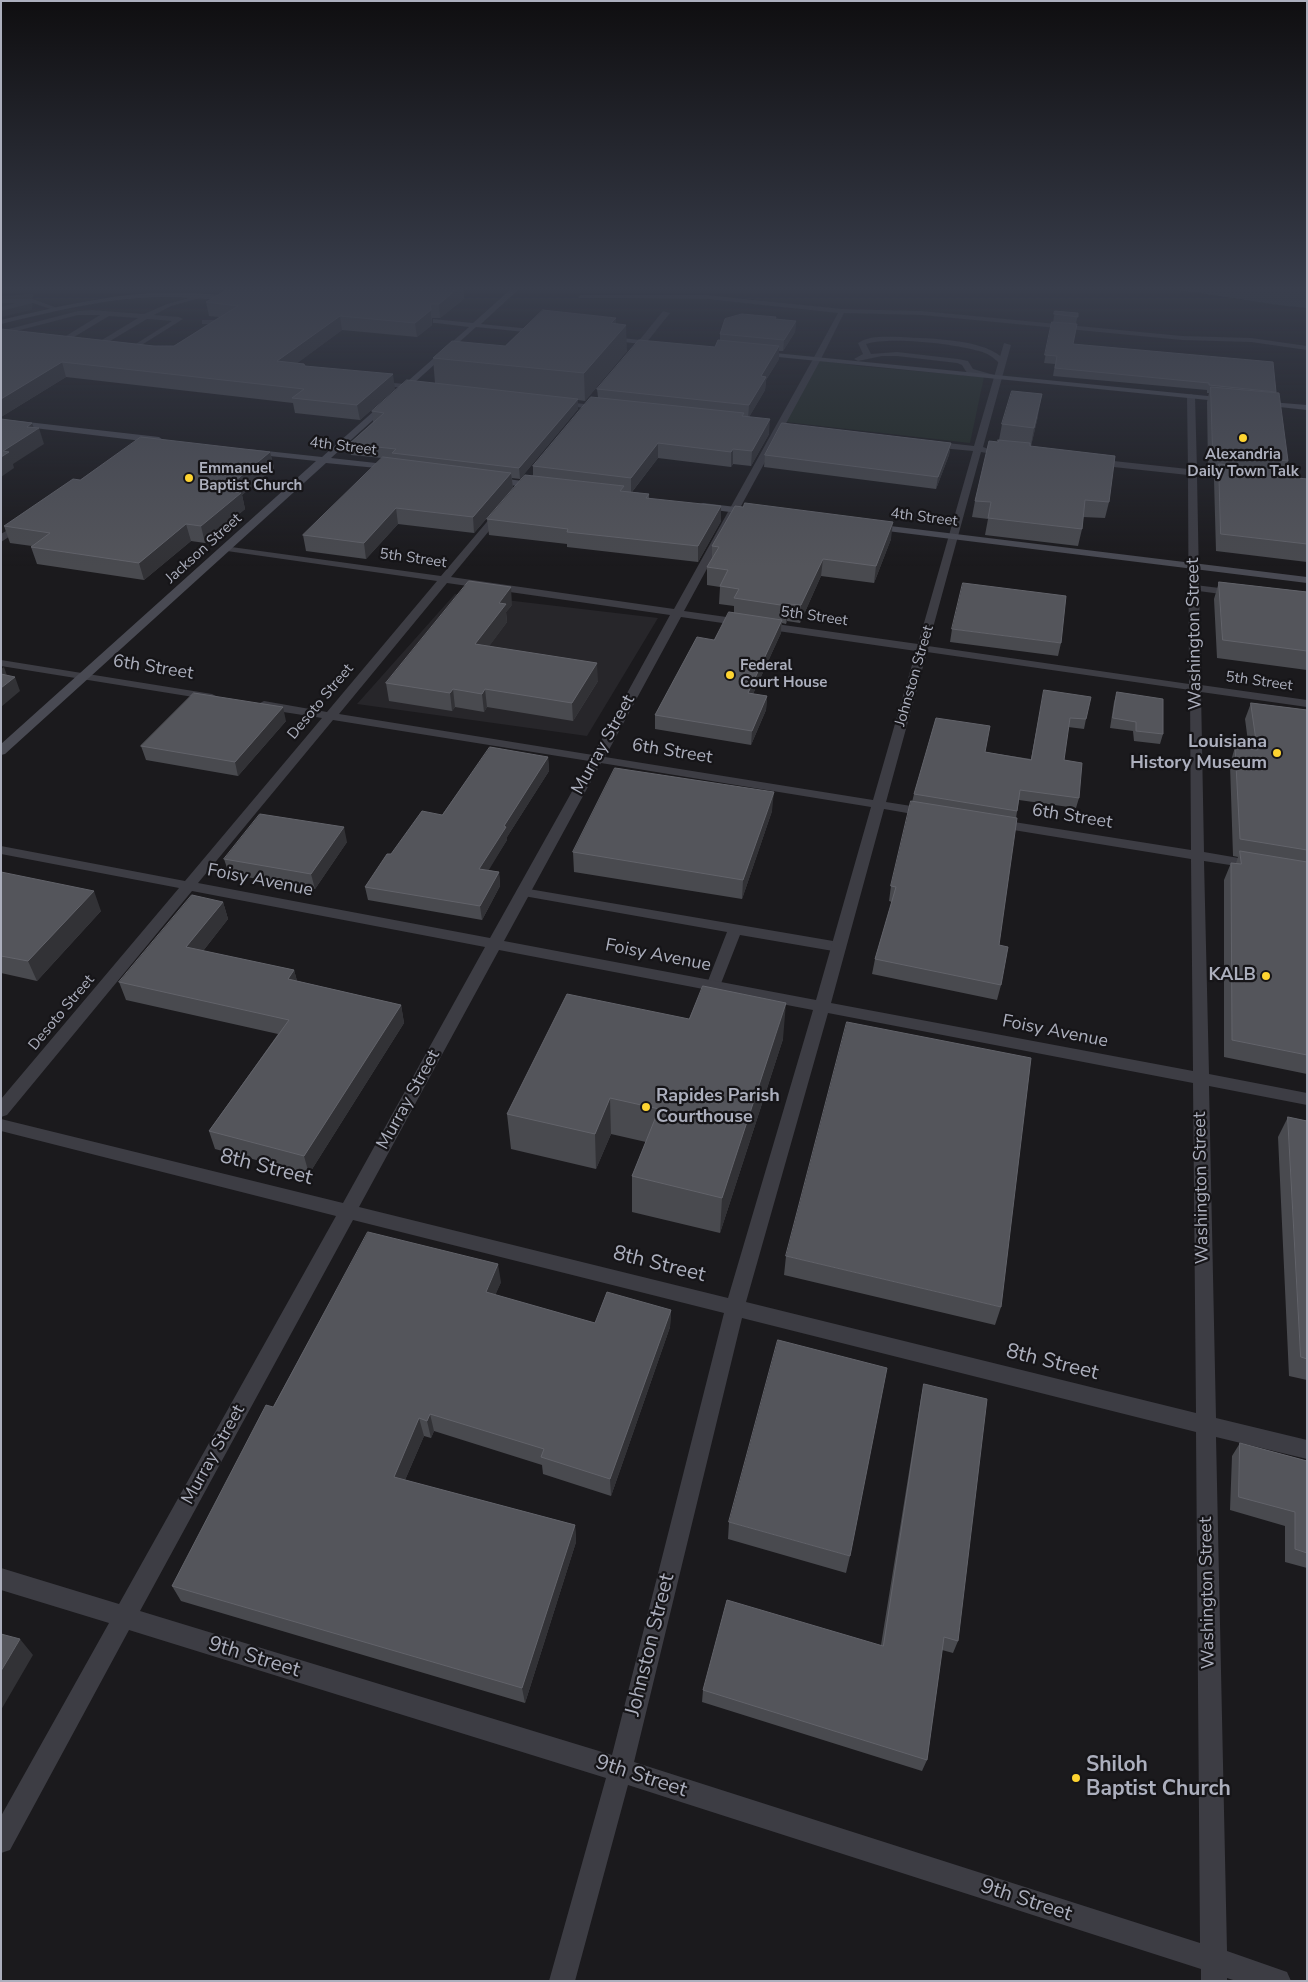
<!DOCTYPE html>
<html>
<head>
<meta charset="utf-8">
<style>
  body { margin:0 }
  #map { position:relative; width:1308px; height:1982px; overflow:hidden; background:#1b1a1d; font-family:"Nunito Sans",sans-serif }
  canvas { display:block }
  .frame { position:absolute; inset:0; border:2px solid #acafbd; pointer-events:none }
</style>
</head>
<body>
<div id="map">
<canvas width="1308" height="1982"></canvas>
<div class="frame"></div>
</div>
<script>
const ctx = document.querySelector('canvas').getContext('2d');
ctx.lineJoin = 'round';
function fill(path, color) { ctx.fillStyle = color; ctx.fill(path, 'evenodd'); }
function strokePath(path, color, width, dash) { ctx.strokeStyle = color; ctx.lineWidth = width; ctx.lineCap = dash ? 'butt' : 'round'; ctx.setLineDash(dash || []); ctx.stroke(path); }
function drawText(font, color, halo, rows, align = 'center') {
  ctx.font = font + ' "Nunito Sans",sans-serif'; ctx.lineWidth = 4.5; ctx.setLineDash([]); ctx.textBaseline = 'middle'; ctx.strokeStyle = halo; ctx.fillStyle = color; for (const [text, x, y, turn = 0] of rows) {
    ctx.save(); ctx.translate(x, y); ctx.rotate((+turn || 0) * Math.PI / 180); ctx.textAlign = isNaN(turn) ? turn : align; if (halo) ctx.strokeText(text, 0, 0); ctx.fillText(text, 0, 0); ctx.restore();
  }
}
fill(new Path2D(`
  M33,294L32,310L1,317V296Z
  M455,594L658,618L587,736L357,704Z`), '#27262a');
fill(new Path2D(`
  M818,360L859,366L984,377L970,443L786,422Z`), '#202922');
fill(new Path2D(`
  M1165,289H1307V308C1259,304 1212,293 1165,289Z`), '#2f3743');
fill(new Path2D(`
  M199,295L202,297L201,298L171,306L154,315L179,317L183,319L132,351L116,347L120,345L131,347L172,321L147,319L100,347L96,345L97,343L138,318L109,316L64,343L60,341L61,339L100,315H78L1,335V331L78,311L92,310L144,314L167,304Z
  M581,295H706L842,309L922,311L1182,336L1251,338L1307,346V350L1251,342L1182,340L922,315L844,313L821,359L817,361L813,359L838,313L706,299L579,298L578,297Z
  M1,299H33L60,309L56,311L33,303L1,311V307L16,303H1Z
  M202,320H218L222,322L207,333L203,331L211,324H202Z
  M901,337C930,339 986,338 1006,361L999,363C993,357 987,353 979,351C956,344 889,336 866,344L871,354L897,352L958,359L968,361L973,369L1001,377L997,379L967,373L962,365L957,363L897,356H882L858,361L854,359L863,354L858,343C870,335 887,337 901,337Z
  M372,381L405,384L409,386L405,388L375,385L371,383Z
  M1195,585L1236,590L1241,593L1236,596L1191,590L1190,588Z
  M523,888L839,942L844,944L846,947L844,950L839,952L740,935L720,986L718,990L713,991L708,990L706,986L727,932L518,895L516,892L518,889Z`), '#3d3d44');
fill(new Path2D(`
  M663,311L670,313L635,357H629V353Z
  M1004,343L1011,345L983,447L991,450L987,453L981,452L928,646L1189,684L1188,475L1095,465L1091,462L1095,459L1188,469L1187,396L1191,394L1195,396L1197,470L1236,474L1241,477L1236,480L1197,476L1201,685L1307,700V707L1201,692L1204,852L1256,861L1263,865L1256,869L1204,861L1209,1074L1307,1093V1105L1209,1086L1216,1418L1307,1440V1459L1216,1437L1227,1951L1287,1972L1291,1981H1236L1227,1978V1981H1201V1969L628,1785L575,1981H549L606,1778L129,1630L10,1850L1,1853V1816L109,1623L1,1590V1568L119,1604L336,1216L1,1131V1119L343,1203L485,947L192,891L7,1115L1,1117V1099L179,888L1,854V846L185,881L322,718L264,709L260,707L258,705L260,703L264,701L327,712L437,581L227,551L222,548L224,546L441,576L497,510H503V514L451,577L674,609L813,359L817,357L821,359L684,611L918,644L973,451L930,447L926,444L930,441L974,446ZM447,583L670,615L593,755L339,714ZM681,617L916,651L873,800L605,757ZM927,652L1190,690L1191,850L995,819L988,823L995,827L1191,859L1193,1071L831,1003L884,809L930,817L936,813L930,809L886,802ZM333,720L589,761L490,938L198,883ZM601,763L871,807L816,1000L504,941ZM499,950L813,1010L728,1298L359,1207ZM828,1013L1193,1083L1196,1413L746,1302ZM353,1220L724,1313L612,1755L140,1611ZM742,1318L1196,1432L1200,1943L634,1762Z
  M555,401L604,406L608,408L604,410L558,405L554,403Z
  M24,520L29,523L27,525L1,542V534Z
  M1,660L212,694L218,697L212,700L1,666Z`), '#3d3d44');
fill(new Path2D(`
  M511,289H519L481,324L541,330L545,332L544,334L476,327L331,458L394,465L398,468L397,470L326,463L5,754L1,755V744L316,461L251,454L248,453V449L322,457L469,327L436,323H433V319L473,323Z
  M153,293C169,293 226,292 237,299L234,301C203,299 172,296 141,298C94,301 47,313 1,324V320C51,308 101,296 153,293Z
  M604,336L658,342L662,344L658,346L607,340L603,338Z
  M755,351L1228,398L1232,400L1228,402L758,355H755Z
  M1258,401L1307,405V410L1261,405L1257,403Z
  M1,419L159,437L163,440L159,443L1,424Z
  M492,477L538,483L543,486L538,489L489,482V478Z
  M703,503L752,509L757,512L752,515L700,508V504Z
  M874,524L1307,577V583L871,529L869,527Z`), '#494a53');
fill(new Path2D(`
  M229,289H463L464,299L440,318H432V325L417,337L342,330L297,363L305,366L395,389L360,420L295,413L293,403L66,377L1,417V329L154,346H174L219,317L209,316L206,302Z
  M1055,311L1078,313L1076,324L1053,322Z
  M776,319L796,321L795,332L783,351H779V359L766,380L765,390L749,417L769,434L751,466L733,464L731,467L658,458L632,492L649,494V498L721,521L698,562L567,547V544L489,535L487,519L533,475V466L598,397L597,389L715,347L720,340V334Z
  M1052,322L1073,344L1276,392L1288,461L1284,471L1289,477L1307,479V562L1216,551L1214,480L1217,470H1214L1213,467H1208L1207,402L1209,393H1207V390L1053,376L1055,364L1044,363Z
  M616,324L627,351L585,401L578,400V409L520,479L512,478L513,488L474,533L398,524L366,559L306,551L303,535L382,458L351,455L349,444L373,422L372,411L435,383L433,358L505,346Z
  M1038,416L1031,446L1109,502L1105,518L1083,517L1082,529L1078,546L985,535L988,519L972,517L975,501L998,442L999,440L1002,424Z
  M951,443L949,455L936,489L764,467L765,455Z
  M270,452L274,468L242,495L245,509L205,543L191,541L144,580L37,564L31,547L32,546L10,543L4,526L80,480Z
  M891,539L874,583L821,576L800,623L787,621L786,624L782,623L781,633L753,694L767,696L766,710L751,745L655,729V715L714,640L734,613V606L719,604L720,587L707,585V567L712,559V546Z
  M1219,582L1307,592V670L1217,658L1214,599Z
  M512,605L506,612L507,622L489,646L598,681L573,721L487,707L484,712L455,707L452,711L389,701L386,683Z
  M952,629L1061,643L1058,656L950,642Z
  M1044,690L1086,719L1084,729L1068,727L1064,760L1079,798L1076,808L1019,800L1016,818L999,945L1001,985L997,1000L872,974L875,959L892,902L889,901L891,886L914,794L985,752L1031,759Z
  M1117,692L1163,734L1160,744L1134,741L1133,731L1110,728L1114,702Z
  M1251,703L1307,710V1074L1224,1057V880L1231,863H1236L1238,857L1233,856L1230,764L1235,747L1249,749L1245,719Z
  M286,721L238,776L146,760L141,746Z
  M548,757L549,771L507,837V840L488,870L499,872L500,886L482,920L368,900L365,887L391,854L442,815Z
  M772,811L742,899L574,872L573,852Z
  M347,842L315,889L229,874L224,859Z
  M1,872L101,911L37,981L1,973Z
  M223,902L228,919L203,951L294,970L297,981L401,1005L404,1023L309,1174L215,1149L209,1131L278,1034L126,1000L119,982Z
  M689,1019L783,1039L720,1233L632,1212V1176L646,1142L611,1134L596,1169L511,1149L507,1114Z
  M1288,1117L1307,1121V1380L1289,1376L1278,1137Z
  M786,1256L1001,1307L995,1325L784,1275Z
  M501,1282L495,1295L595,1323L671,1310L670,1327L611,1496L543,1474L542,1465L434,1431L431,1438L424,1436L405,1480L575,1525L576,1542L525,1703L181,1601L172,1586L273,1407Z
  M924,1384L958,1641L953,1653L942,1650L927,1760L922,1771L702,1702L703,1690L881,1645L921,1398Z
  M1240,1443L1307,1461V1568L1285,1562V1526L1230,1510L1232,1456Z
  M729,1522L850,1556L846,1573L728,1539Z`), '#494a4f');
fill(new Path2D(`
  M457,289H463L464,299L440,318L439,304Z
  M430,304L432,325L417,337L415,323Z
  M340,316L342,330L280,376L277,361Z
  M616,318V336L626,325L627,351L585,401L584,373L611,323Z
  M796,321L795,332L783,351L784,340Z
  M779,346V359L766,380L765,390L748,419L749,405L761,376Z
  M62,362L66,377L1,417V399Z
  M393,374L395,389L360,420L357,405Z
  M1042,394L1038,416L1030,450L1034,428Z
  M578,399V409L520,479L519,468Z
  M770,419L769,434L751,466L752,451Z
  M32,423L35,431L39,428L44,444L13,464L14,468L1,477V457L3,451L27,427Z
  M658,443V458L631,493V478Z
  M951,443L949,455L936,489L938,477Z
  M733,449V464L731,467V452Z
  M270,452L274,468L242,495L245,509L205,543L201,526L224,490Z
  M511,473L513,488L474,533L473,517Z
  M721,506V521L698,562V546Z
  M396,508L398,524L366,559L364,543Z
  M893,522L891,539L874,583L876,566Z
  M186,524L191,541L144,580L139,563Z
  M823,559L821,576L800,623L801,605Z
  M511,587L512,605L506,612L507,622L477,663L475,644L499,603Z
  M788,604L787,621L786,624L787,606Z
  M782,620L781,633L747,707L748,693Z
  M597,663L598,681L573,721L572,703Z
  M4,667L9,681L1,687V669Z
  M15,677L20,691L1,707V688Z
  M453,689L455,707L452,711L450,693Z
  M485,689L487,707L484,712L482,694Z
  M767,696L766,710L751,745L752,731Z
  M283,707L286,721L238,776L235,762Z
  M548,757L549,771L507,837V840L481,883L479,869L504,826Z
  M774,792L772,811L742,899L743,880Z
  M344,827L347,842L315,889L311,874Z
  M499,872L500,886L482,920L480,906Z
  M94,891L101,911L37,981L28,961Z
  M223,902L228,919L192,965L186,947Z
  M294,970L299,988L288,979Z
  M786,1003L783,1039L720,1233L722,1198Z
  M401,1005L404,1023L309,1174L304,1156Z
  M610,1098L611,1134L596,1169L595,1134Z
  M498,1264L501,1282L489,1310L486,1292Z
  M671,1310L670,1327L611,1496L610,1479Z
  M430,1414L434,1431L431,1438L427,1421Z
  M419,1418L424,1436L399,1494L394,1477Z
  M575,1525L576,1542L525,1703L522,1688Z
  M20,1639L33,1655L1,1710V1671Z`), '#323236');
const building = new Path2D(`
  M229,289H457L439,304H430L431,310L415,323L340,316L277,361L304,364L305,366L393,374L357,405L292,398L304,389L62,362L1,399V329L154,346H174L238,306L206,302L226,290Z
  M543,310L616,318L611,323L626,325L584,373L433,358L452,341L505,346Z
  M1055,311L1078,313V317L1054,314Z
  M742,314L776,317L775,319L796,321L784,340L720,334L725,319Z
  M1052,322L1077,324L1073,344L1273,362L1276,392L1209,385V383L1055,368L1057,356L1045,355Z
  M639,340L715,347L718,340L779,346L761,376L766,377L749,405L597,389Z
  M407,380L578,399L519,468L392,453L396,449L349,444L384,413L372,411Z
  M1211,387L1279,393L1288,461L1218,454V451H1213Z
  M1012,391L1042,394L1034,428L1002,424Z
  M591,397L744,413L742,416L770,419L752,451L733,449L731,452L658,443L631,478L533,466Z
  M1,419L32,423L27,427L39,428L3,451L9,452L1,457Z
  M782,423L951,443L938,477L765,455Z
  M141,437L270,452L224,490L241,493L201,526L186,524L139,563L31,547L50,533L4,526L73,479L80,480Z
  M998,440L1030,443V446L1115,456L1109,502L1085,500L1082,529L988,518L991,502L975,501L989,441L998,442Z
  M383,457L511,473L473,517L396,508L364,543L303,535Z
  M1219,464L1289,471V477L1307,479V544L1221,534Z
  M525,475L624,486L620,491L649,494L646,498L721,506L698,546L567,532L568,529L487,519Z
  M745,503L893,522L876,566L823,559L801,605L788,604L787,606L734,598L739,589L720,586L728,570L707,567L719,547L712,546L735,506L743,507Z
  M469,581L511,587L499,603L506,604L475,644L597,663L572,703L485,689L482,694L453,689L450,693L386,683Z
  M1219,582L1307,592V651L1223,640Z
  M963,583L1066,596L1061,643L952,629Z
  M729,612L782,620L748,693L767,696L752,731L655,715L697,637L714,640Z
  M1,674L15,677L1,688Z
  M1044,690L1091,697L1086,719L1070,718L1064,760L1082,763L1079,798L1020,790L1017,811L914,794L936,718L990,726L985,752L1031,760Z
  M1117,692L1163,699V734L1136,731V722L1113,718Z
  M194,693L283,707L235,762L141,746Z
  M1251,703L1307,710V850L1240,839L1235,747L1257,750Z
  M490,747L548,757L504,826L506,827L479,869L499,872L480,906L365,887L387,854H391L422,811L442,815Z
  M615,768L774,792L743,880L573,852Z
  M911,801L1017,818L999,945L1008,947L1001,985L875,959L896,887L891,886Z
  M260,814L344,827L311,874L224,859Z
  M1240,851L1307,862V1055L1232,1040L1231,863L1241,864Z
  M1,872L94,891L28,961L1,956Z
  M192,895L223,902L186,947L294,970L288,979L401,1005L304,1156L209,1131L289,1020L119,982Z
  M703,986L786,1003L722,1198L632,1176L659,1109L610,1098L595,1134L507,1114L567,994L689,1019Z
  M847,1022L1031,1058L1001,1307L786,1256Z
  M1288,1117L1307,1121V1359L1301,1357Z
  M368,1232L498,1264L486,1292L595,1323L607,1292L671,1310L610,1479L541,1457L544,1449L430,1414L427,1421L419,1418L394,1477L575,1525L522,1688L172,1586L266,1405L273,1407Z
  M778,1340L887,1368L850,1556L729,1522Z
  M924,1384L987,1399L958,1641L944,1637L927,1760L703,1690L727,1600L883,1646Z
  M1240,1443L1307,1461V1553L1295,1549V1512L1239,1497Z
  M1,1634L20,1639L1,1671Z`);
fill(building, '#54555b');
strokePath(building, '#62636a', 1);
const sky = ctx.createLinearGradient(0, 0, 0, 567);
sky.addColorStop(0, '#0f0e10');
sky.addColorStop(0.51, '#393e4c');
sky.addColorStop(1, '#393e4c00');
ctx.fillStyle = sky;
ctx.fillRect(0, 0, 1308, 567);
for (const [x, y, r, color] of [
  [1243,438,5,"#fed431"],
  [189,478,5,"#fed431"],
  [730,675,5,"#fed431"],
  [1277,753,5,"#fed431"],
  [1266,976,5,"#fed431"],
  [646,1107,5,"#fed431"],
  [1076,1778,5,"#fed431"]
]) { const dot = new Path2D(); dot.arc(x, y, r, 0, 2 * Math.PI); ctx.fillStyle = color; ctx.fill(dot); strokePath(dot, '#161518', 2); }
drawText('15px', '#acafbd', '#161518', [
  ["4th Street",343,447,7],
  ["4th Street",924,518,7],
  ["Jackson Street",204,549,-42],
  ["5th Street",413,559,8],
  ["5th Street",814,617,8],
  ["Johnston Street",915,676,-74],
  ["5th Street",1259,682,8],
  ["Desoto Street",321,702,-50],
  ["Desoto Street",62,1013,-50]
]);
drawText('bold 15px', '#acafbd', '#161518', [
  ["Alexandria",1243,455,"center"],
  ["Daily Town Talk",1243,472,"center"],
  ["Emmanuel",199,469],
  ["Baptist Church",199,486],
  ["Federal",740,666],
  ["Court House",740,683]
], 'left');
drawText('18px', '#acafbd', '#161518', [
  ["Washington Street",1195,634,-91],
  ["6th Street",153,668,9],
  ["Murray Street",604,745,-61],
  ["6th Street",672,752,9],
  ["6th Street",1072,817,9],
  ["Foisy Avenue",260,881,11],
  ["Foisy Avenue",658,956,11],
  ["Foisy Avenue",1055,1032,11],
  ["Murray Street",409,1100,-61],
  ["Washington Street",1202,1188,-91],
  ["Murray Street",214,1455,-61],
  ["Washington Street",1208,1593,-91]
]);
drawText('bold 18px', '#acafbd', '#161518', [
  ["Louisiana",1267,743],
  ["History Museum",1267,764],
  ["KALB",1256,976],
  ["Rapides Parish",656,1097,"left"],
  ["Courthouse",656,1118,"left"]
], 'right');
drawText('21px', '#acafbd', '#161518', [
  ["8th Street",266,1168,14],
  ["8th Street",659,1265,14],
  ["8th Street",1052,1363,14],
  ["Johnston Street",651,1645,-76],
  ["9th Street",254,1658,17],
  ["9th Street",641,1777,18],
  ["9th Street",1026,1901,18]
]);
drawText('bold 21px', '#acafbd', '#161518', [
  ["Shiloh",1086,1766],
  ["Baptist Church",1086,1790]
], 'left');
</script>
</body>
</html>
